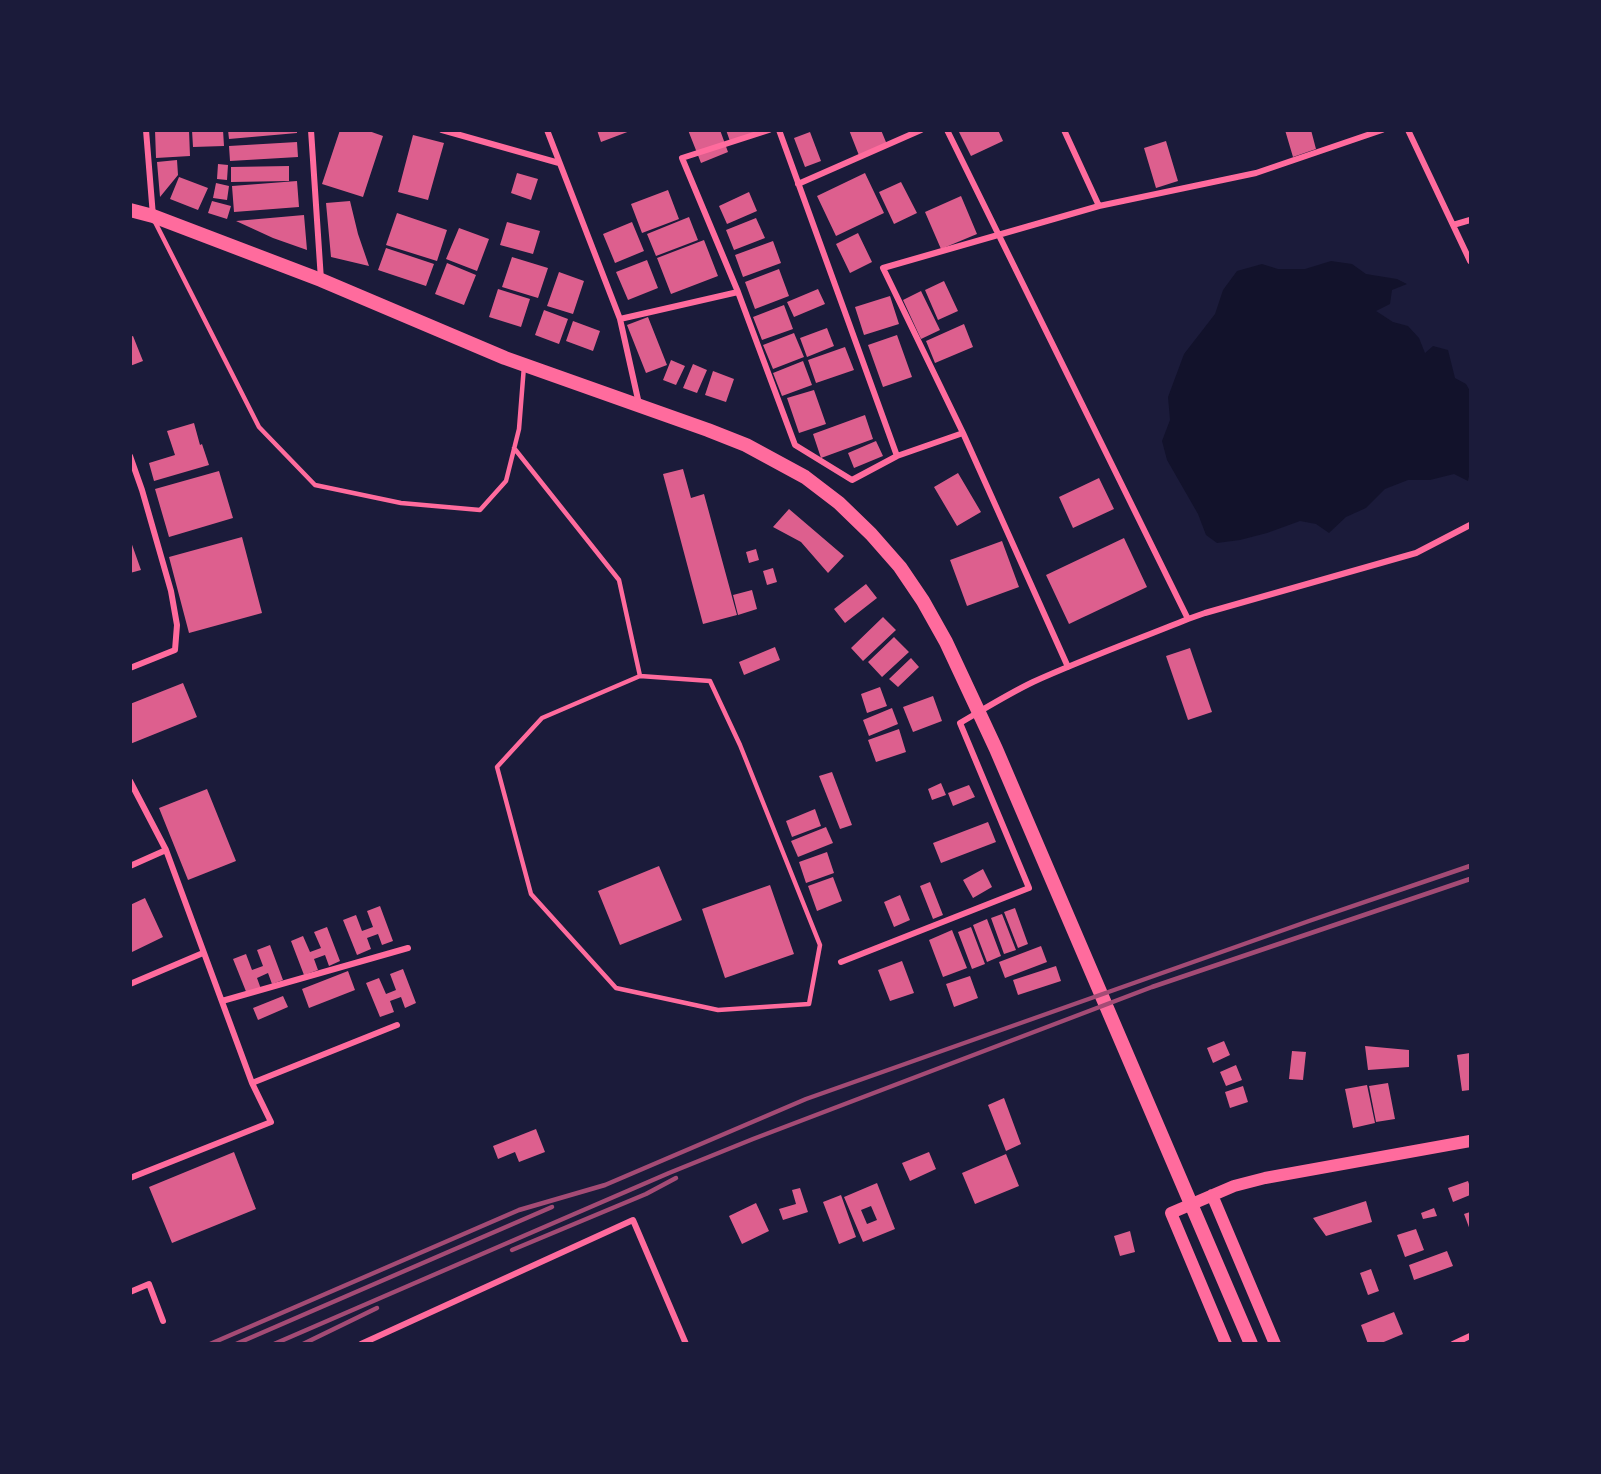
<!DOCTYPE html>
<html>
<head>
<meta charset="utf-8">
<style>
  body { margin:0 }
  #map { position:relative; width:1601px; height:1474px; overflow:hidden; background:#1b1b3a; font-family:"Asap Condensed",sans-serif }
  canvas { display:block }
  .frame { position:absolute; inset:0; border:132px solid #1b1b3a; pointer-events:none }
</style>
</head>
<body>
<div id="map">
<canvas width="1601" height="1474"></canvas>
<div class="frame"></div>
</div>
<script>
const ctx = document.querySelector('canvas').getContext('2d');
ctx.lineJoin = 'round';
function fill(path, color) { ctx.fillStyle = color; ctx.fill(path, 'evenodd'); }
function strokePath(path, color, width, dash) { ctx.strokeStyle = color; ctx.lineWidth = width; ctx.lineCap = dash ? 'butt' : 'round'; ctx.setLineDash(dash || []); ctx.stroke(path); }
fill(new Path2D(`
  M1331,261L1352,264L1366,274L1397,279L1407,284L1392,290L1390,304L1376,311L1393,322L1408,326L1419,338L1425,353L1433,346L1448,350L1455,378L1466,384L1470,391V472L1468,481L1454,474L1430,480H1408L1385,489L1366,508L1346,517L1329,533L1316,524L1300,521L1267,533L1240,540L1217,543L1206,535L1198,514L1167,460L1162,441L1170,420L1168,397L1184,354L1215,314L1223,290L1237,271L1262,264L1278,269H1305Z`), '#12122b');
fill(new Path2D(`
  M155,130H189L190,156L156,158Z
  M192,130H223L224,146L193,147Z
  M228,130H297V133L229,139Z
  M340,130H366L383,136L363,197L322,184Z
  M597,130H630V131L601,142Z
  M688,130H720L728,152L701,163Z
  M726,130H756L757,133L731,144Z
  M849,130H881L888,147L860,158Z
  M961,130H998L1003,141L971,156L959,132Z
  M1285,130H1311L1316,149L1293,157Z
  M810,132L821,161L805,167L794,138Z
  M413,135L444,143L428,200L398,192Z
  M1166,141L1178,181L1156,188L1144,148Z
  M297,142L298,157L230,161L229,146Z
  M177,160L178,175L160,197L157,162Z
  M218,164L228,165L227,180L217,179Z
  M289,166V181L231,182V167Z
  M517,173L538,179L531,200L511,193Z
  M865,173L884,213L836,236L817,196Z
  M179,177L208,188L198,210L170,199Z
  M297,181L299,207L234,212L232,186Z
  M901,182L917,213L894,224L879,192Z
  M216,183L229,186L227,200L213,198Z
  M668,190L679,219L642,233L631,204Z
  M749,192L757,211L727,224L719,206Z
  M961,196L977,234L941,249L925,212Z
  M212,201L231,206L227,219L208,213Z
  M350,201L358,234L369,266L331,257L326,203Z
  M397,213L447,230L437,261L386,245Z
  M304,215L307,250L273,238L236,221Z
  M689,217L698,240L656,256L647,234Z
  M756,218L765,238L734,250L726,230Z
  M507,222L540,231L533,254L500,245Z
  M632,222L644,251L615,263L603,234Z
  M459,228L489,239L477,271L446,259Z
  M858,233L872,262L850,273L836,244Z
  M704,240L718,276L671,294L657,258Z
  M773,241L781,263L743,277L735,255Z
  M386,248L434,264L426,286L378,270Z
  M512,257L548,268L538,298L502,287Z
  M647,260L658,288L628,300L616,272Z
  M447,263L476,275L464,305L435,294Z
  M779,269L789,296L755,309L745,282Z
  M559,272L584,281L573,314L547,306Z
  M944,281L958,311L938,320L925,290Z
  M498,289L530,299L521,327L489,317Z
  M818,289L825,304L794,317L787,302Z
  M921,291L940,330L921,339L903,300Z
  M890,296L899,324L864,335L855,307Z
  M784,305L793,329L762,340L753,317Z
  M544,310L568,319L559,344L535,335Z
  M648,317L667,365L646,373L627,325Z
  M573,321L600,331L593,351L566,341Z
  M964,324L973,347L935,363L926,341Z
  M827,328L834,346L807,357L800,338Z
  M794,333L804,357L773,369L763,345Z
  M897,335L912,377L883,387L868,345Z
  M133,336L143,361L130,366V337Z
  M845,347L854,370L816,383L808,360Z
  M671,360L685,366L676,385L663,380Z
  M803,361L812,385L782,396L773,373Z
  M693,364L707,370L697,393L683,388Z
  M713,371L734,379L726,402L705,395Z
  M814,390L826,424L799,433L787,398Z
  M865,415L873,439L821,458L813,434Z
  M194,423L200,445L202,444L209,465L154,481L149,463L175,455L167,431Z
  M876,441L883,456L854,468L848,453Z
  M683,469L691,498L704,494L737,615L703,624L663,474Z
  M219,471L233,518L169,537L155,489Z
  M958,473L981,512L957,526L934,487Z
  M1099,478L1114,509L1073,528L1059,497Z
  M789,509L844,556L828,573L801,542L773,527Z
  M242,537L262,613L189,633L169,557Z
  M1124,538L1147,587L1069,624L1046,575Z
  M130,539L141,570L130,573Z
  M1002,541L1019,587L967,606L950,560Z
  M756,549L759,560L749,563L746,552Z
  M773,568L777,582L767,585L763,571Z
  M866,584L877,598L845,623L834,609Z
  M752,590L757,609L738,615L733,595Z
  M883,617L896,630L863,661L851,648Z
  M894,637L909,652L882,677L868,662Z
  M775,647L780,660L744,675L739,662Z
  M1190,648L1212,712L1188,720L1166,656Z
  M911,658L919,667L898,687L889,679Z
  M183,683L197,717L130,744V704Z
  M880,687L887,706L867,713L861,694Z
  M933,696L942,721L913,732L903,707Z
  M892,708L898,724L869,736L863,720Z
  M899,729L906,752L876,762L868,740Z
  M832,772L852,825L840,829L819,776Z
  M941,783L946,795L932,800L928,789Z
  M969,785L975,797L953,806L948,793Z
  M207,789L236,861L188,880L159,808Z
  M815,809L821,826L792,837L786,821Z
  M988,822L996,842L941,863L933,843Z
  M826,827L833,843L798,857L791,841Z
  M827,852L834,873L806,883L799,862Z
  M659,866L682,920L620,945L598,891Z
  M983,869L992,887L973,898L963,880Z
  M833,877L842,901L817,911L808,886Z
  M930,882L943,915L933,919L920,886Z
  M770,885L794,954L725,978L702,909Z
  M900,895L910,920L894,927L884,902Z
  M145,898L163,937L130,953V905Z
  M380,906L393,941L382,945L378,934L367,938L371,949L357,955L343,920L356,915L362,931L373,927L367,911Z
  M1015,908L1028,944L1018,948L1004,912Z
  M1002,914L1016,950L1004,954L991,918Z
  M987,919L1001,956L987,962L973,925Z
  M327,927L340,961L329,966L325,955L314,959L318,970L304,975L291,941L303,936L310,952L321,948L314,932Z
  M971,927L985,964L972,969L958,932Z
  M952,930L967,968L943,977L929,940Z
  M270,945L283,980L272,984L268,973L257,978L261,989L247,994L233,959L246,954L252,970L263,966L257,950Z
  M1041,946L1047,962L1005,978L999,962Z
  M902,961L914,993L890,1001L878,970Z
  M1056,966L1061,981L1018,995L1013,980Z
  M403,969L416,1003L405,1008L401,997L390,1001L394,1012L380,1017L366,983L379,978L386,994L396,990L390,974Z
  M348,971L355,990L309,1008L302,989Z
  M970,976L978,998L954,1007L946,984Z
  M283,996L288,1007L258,1020L253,1008Z
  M1224,1041L1230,1055L1213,1063L1207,1048Z
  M1365,1046L1409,1050V1067L1368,1070Z
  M1292,1051L1306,1052L1303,1080L1289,1079Z
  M1470,1053V1090L1462,1091L1457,1055Z
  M1236,1065L1242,1080L1226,1086L1220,1072Z
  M1388,1083L1395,1119L1376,1122L1369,1086Z
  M1367,1085L1375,1123L1353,1128L1345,1089Z
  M1243,1086L1248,1102L1230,1108L1225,1092Z
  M1004,1098L1021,1144L1006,1151L988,1105Z
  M536,1129L545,1152L519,1162L515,1152L498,1159L493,1146Z
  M234,1152L256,1209L172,1243L149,1187Z
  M929,1152L936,1169L910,1181L902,1163Z
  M1006,1154L1019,1186L975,1204L962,1173Z
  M1468,1181L1470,1187V1195L1453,1202L1448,1188Z
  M877,1183L895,1229L863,1242L844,1197ZM871,1206L877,1220L867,1224L861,1210Z
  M800,1188L808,1212L783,1220L779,1209L796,1204L792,1190Z
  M841,1195L856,1237L839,1244L823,1202Z
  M1366,1201L1372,1222L1326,1236L1313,1218Z
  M756,1203L769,1231L742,1244L729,1216Z
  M1434,1208L1437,1216L1423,1219L1421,1213Z
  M1470,1212V1230L1464,1214Z
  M1416,1229L1424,1250L1405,1257L1397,1235Z
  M1130,1231L1135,1252L1120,1256L1114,1236Z
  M1447,1251L1453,1266L1414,1280L1409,1265Z
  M1371,1269L1379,1291L1368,1295L1360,1273Z
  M1394,1312L1403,1334L1379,1344H1368L1361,1325Z`), '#dd5f8e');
strokePath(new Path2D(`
  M155,222L259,427L315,485L401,503L480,510L506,481L519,429L524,366
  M514,448L619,580L640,676L542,718L497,767L531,894L616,988L718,1010L809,1004L820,945L740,745L710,681L640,676`), '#ff6b9d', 4.5);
strokePath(new Path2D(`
  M146,130L153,216
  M311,130L321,280
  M442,130L559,163
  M547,130L620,319L639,404
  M947,130L1188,619
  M1064,130L1099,206
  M1408,130L1470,261
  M798,184L921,130
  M1453,225L1470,220
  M738,292L795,445L852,480L897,456L779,130
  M620,319L738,292L682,158L769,130
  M963,433L1068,667
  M130,456L142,490L171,591L177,625L175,650L130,668
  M897,456L963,433L883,268L1099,206L1256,173L1382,130
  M130,781L166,850L252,1083L271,1122L130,1178
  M130,866L166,850
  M841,962L1029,888L960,723C984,709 1008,694 1033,682C1084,659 1136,640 1188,619L1205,613L1416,553L1470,525
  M130,984L203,953
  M222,1001L408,948
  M252,1083L397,1025
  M130,1292L149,1284L163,1321
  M361,1344L633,1220L686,1344
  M1453,1344L1470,1336`), '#ff6b9d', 6);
strokePath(new Path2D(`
  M1212,1195L1275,1344
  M1226,1344L1171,1213L1234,1186L1265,1178L1470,1141`), '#ff6b9d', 12);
strokePath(new Path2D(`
  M130,210L153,216L321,280L505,358L708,430L746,445L805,477L839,503L871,534L900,567L923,601L946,642L996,749L1251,1344`), '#ff6b9d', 14);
strokePath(new Path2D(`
  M512,1250L646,1194L676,1178
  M210,1344L519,1210L605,1185L806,1099L1309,921L1470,866
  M236,1344L552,1207
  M274,1344L669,1173L753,1139L1152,987L1470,879
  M303,1344L377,1308`), '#a44b75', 4.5);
</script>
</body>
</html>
